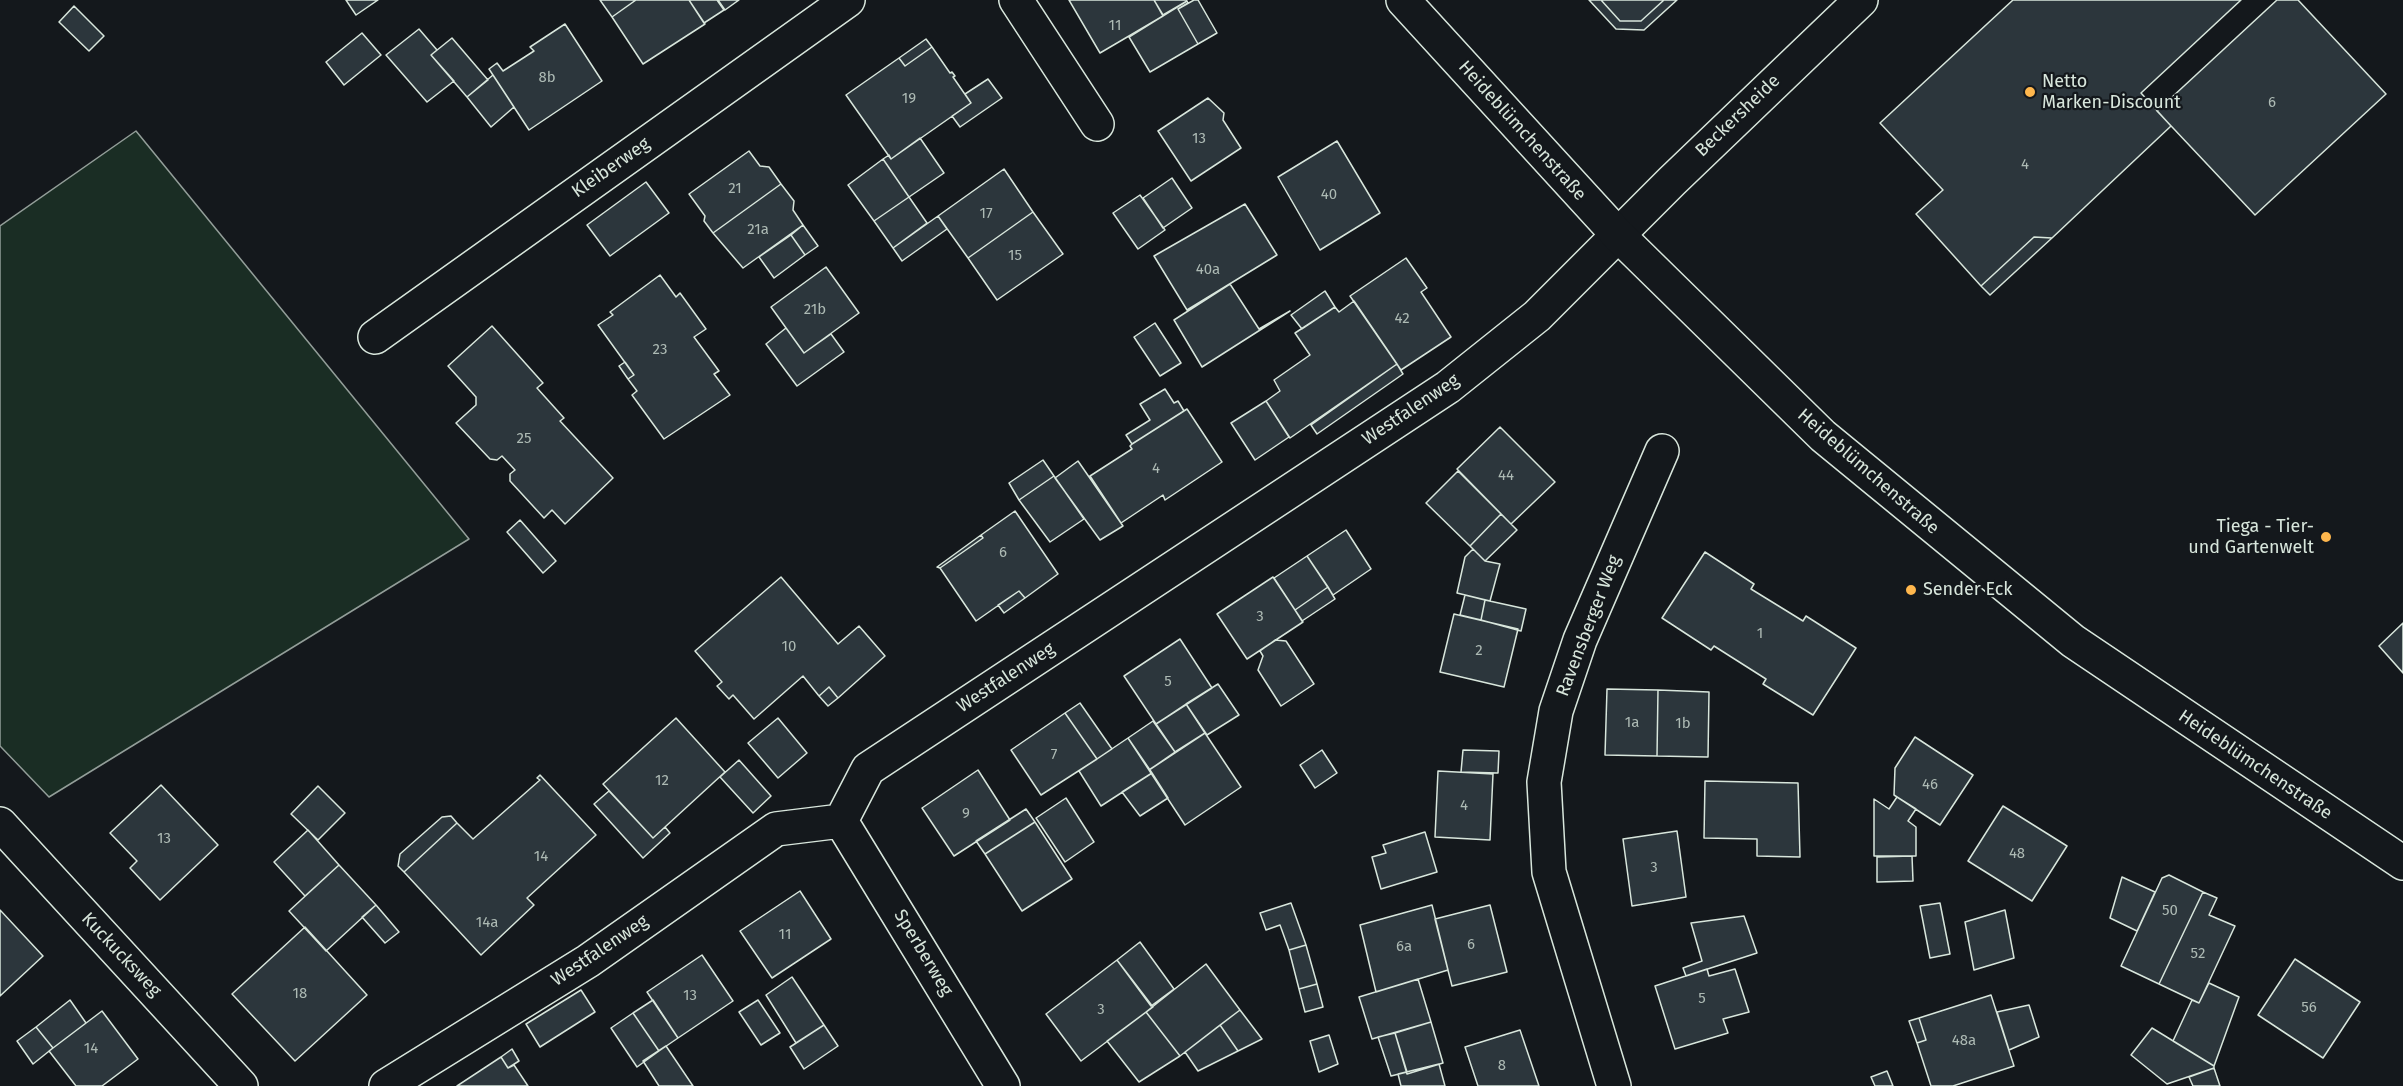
<!DOCTYPE html>
<html>
<head>
<meta charset="utf-8">
<style>
  body { margin:0 }
  canvas { display:block; background:#14181c }
</style>
</head>
<body>
<canvas width="2403" height="1086"></canvas>
<script>
const ctx = document.querySelector('canvas').getContext('2d');
ctx.lineJoin = 'round';
function fill(path, color) { ctx.fillStyle = color; ctx.fill(path, 'evenodd'); }
function strokePath(path, color, width, dash) { ctx.strokeStyle = color; ctx.lineWidth = width; ctx.lineCap = dash ? 'butt' : 'round'; ctx.setLineDash(dash || []); ctx.stroke(path); }
function drawText(font, color, halo, rows, align = 'center') {
  ctx.font = font + ' "Fira Sans",sans-serif'; ctx.lineWidth = 4.5; ctx.setLineDash([]); ctx.textBaseline = 'middle'; ctx.strokeStyle = halo; ctx.fillStyle = color; for (const [text, x, y, turn = 0] of rows) {
    ctx.save(); ctx.translate(x, y); ctx.rotate((+turn || 0) * Math.PI / 180); ctx.textAlign = isNaN(turn) ? turn : align; if (halo) ctx.strokeText(text, 0, 0); ctx.fillText(text, 0, 0); ctx.restore();
  }
}
const green = new Path2D(`
  M136,131L469,539L49,797L0,746V226Z`);
fill(green, '#1a2d24');
strokePath(green, '#939e99', 1.5);
const building = new Path2D(`
  M346,0H378L356,15Z
  M600,0H636L612,17Z
  M636,0H689L705,24L643,64L612,17Z
  M689,0H717L724,10L704,23Z
  M718,0H739L725,10Z
  M1069,0H1154L1163,16L1100,53Z
  M1154,0H1186L1187,1L1163,15Z
  M1194,0H1198L1217,33L1198,44L1178,9Z
  M1589,0H1601L1620,21H1641L1664,0H1677L1644,30L1616,29Z
  M1601,0H1664L1641,21H1620Z
  M2013,0H2241L2141,93L2171,126L2052,238L2034,237L1981,286L1916,214L1943,190L1880,123Z
  M2277,0H2298L2386,94L2255,215L2157,111Z
  M1187,1L1188,3L1178,9L1198,44L1150,72L1129,37Z
  M74,6L104,36L89,51L59,22Z
  M565,24L602,81L529,130L489,69L497,63L503,71L534,51L530,47Z
  M419,29L437,50L431,55L454,81L427,102L386,55Z
  M362,33L381,55L344,85L326,62Z
  M452,38L488,80L467,97L431,55Z
  M926,39L932,47L905,66L899,58Z
  M932,47L950,73L952,72L955,76L953,77L971,103L891,159L846,95L899,58L905,66Z
  M493,75L514,107L491,127L467,97Z
  M988,79L1002,98L960,127L952,116L971,103L965,94Z
  M1208,98L1224,113L1223,120L1241,148L1191,181L1158,131Z
  M920,138L944,173L909,197L883,159L889,155L891,159Z
  M1337,141L1380,213L1320,250L1278,177Z
  M749,151L760,166L769,167L781,184L713,233L704,221L705,216L689,194Z
  M883,159L909,197L874,221L848,185Z
  M1004,169L1033,212L968,258L938,216Z
  M1172,178L1192,208L1163,228L1143,198Z
  M646,182L669,213L610,256L587,225Z
  M781,184L794,201L793,210L803,225L743,268L713,233Z
  M1140,195L1165,230L1138,249L1113,213Z
  M909,197L927,223L893,248L874,221Z
  M1245,204L1277,255L1187,310L1154,256Z
  M1033,212L1063,254L997,300L968,258Z
  M938,216L947,229L902,261L893,248Z
  M803,225L818,246L805,255L791,235Z
  M791,235L805,255L774,278L759,257Z
  M2034,237L2052,238L1990,295L1981,286Z
  M1406,258L1427,288L1421,292L1451,337L1401,370L1350,296Z
  M826,267L859,313L804,353L771,307Z
  M660,275L676,297L680,293L706,329L694,337L719,371L714,374L730,395L664,439L632,395L637,391L628,379L634,375L598,325L613,315L610,312Z
  M1230,284L1259,329L1290,311L1202,367L1174,320Z
  M1325,291L1335,307L1302,329L1291,315Z
  M1354,301L1397,364L1290,438L1266,401L1280,391L1274,380L1310,355L1295,333L1335,307L1339,312Z
  M1155,323L1181,363L1160,376L1134,337Z
  M492,326L543,383L537,388L564,418L560,421L613,478L565,524L552,510L544,518L510,481V474L515,470L502,456L497,460L490,459L456,423L476,405V397L448,366Z
  M786,328L804,353L831,334L844,352L797,386L766,344Z
  M625,362L634,375L628,379L619,366Z
  M1397,364L1403,374L1317,434L1311,425Z
  M1165,389L1174,403L1178,401L1184,411L1132,444L1126,435L1150,420L1140,404Z
  M1266,401L1289,437L1255,460L1231,423Z
  M1187,409L1222,462L1165,500L1163,495L1121,523L1090,476L1132,449L1130,446L1132,444Z
  M1500,427L1555,482L1511,524L1457,469Z
  M1043,460L1054,476L1019,500L1009,483Z
  M1078,461L1123,526L1100,540L1055,478Z
  M1458,471L1501,514L1470,546L1426,503Z
  M1054,476L1084,519L1050,542L1019,500Z
  M1015,511L1058,574L1025,598L1019,591L976,621L940,568L983,538L981,535Z
  M1501,514L1517,530L1485,561L1470,546Z
  M520,520L556,561L543,573L507,532Z
  M1346,530L1371,569L1333,595L1307,556Z
  M981,535L983,538L940,568L937,567Z
  M1473,549L1485,561L1500,564L1490,601L1457,593L1465,557Z
  M1705,552L1754,584L1751,589L1803,621L1806,616L1856,648L1813,715L1763,684L1766,679L1714,646L1711,650L1662,618Z
  M1307,556L1328,587L1295,610L1274,578Z
  M781,577L838,644L859,626L885,656L838,698L829,687L819,696L803,676L754,719L733,695L729,699L717,686L722,682L695,651Z
  M1273,577L1303,622L1247,659L1217,614Z
  M1328,587L1335,599L1302,621L1295,610Z
  M1019,591L1025,598L1004,613L998,605Z
  M1465,595L1485,600L1481,620L1460,615Z
  M1485,600L1526,609L1521,631L1481,620Z
  M1454,614L1518,629L1504,687L1440,672Z
  M2403,623V673L2379,646Z
  M1180,639L1212,688L1156,724L1124,676Z
  M1275,640L1286,641L1314,684L1281,706L1258,670L1263,656L1260,651Z
  M1218,684L1239,715L1207,735L1186,704Z
  M829,687L838,698L828,706L819,696Z
  M1607,689L1658,690L1657,756L1605,755Z
  M1658,690L1709,692L1708,757L1657,756Z
  M1080,703L1112,749L1097,759L1065,713Z
  M1186,704L1205,733L1175,752L1156,724Z
  M1065,713L1097,759L1041,795L1011,750Z
  M676,718L725,772L653,838L603,784Z
  M778,718L807,753L778,778L748,743Z
  M1153,721L1175,752L1149,770L1128,738Z
  M1205,733L1241,787L1185,825L1149,770Z
  M1915,737L1973,775L1940,825L1894,795L1895,768Z
  M1128,738L1152,773L1101,806L1079,771Z
  M1322,750L1337,773L1315,788L1300,765Z
  M1463,750L1499,751L1498,773L1461,772Z
  M739,760L771,796L753,813L720,777Z
  M978,770L1010,820L954,856L922,808Z
  M1438,771L1493,774L1490,840L1435,837Z
  M1152,773L1168,798L1140,816L1122,792Z
  M540,775L596,835L527,898L534,905L481,955L404,872L457,823L473,839L540,780L537,778Z
  M1705,781L1798,783L1800,857L1757,856V839L1704,838Z
  M161,785L218,845L160,900L130,868L137,861L110,833Z
  M318,786L345,813L318,840L291,814Z
  M609,791L653,838L665,827L670,833L643,858L594,804Z
  M1897,797L1916,809L1908,821L1916,827V856H1874V799L1889,809Z
  M1066,798L1094,842L1065,862L1036,818Z
  M2003,806L2067,846L2032,901L1968,861Z
  M1026,809L1035,822L985,854L976,841Z
  M451,816L457,823L404,872L398,866L400,854L442,817Z
  M1035,822L1072,879L1022,911L985,854Z
  M308,830L339,865L305,896L274,862Z
  M1677,831L1686,897L1632,906L1623,839Z
  M1425,832L1437,872L1381,889L1372,857L1386,853L1383,845Z
  M1912,856L1913,881L1877,882V857Z
  M339,865L376,905L326,951L289,911Z
  M2169,875L2203,892L2159,984L2121,966L2162,878Z
  M2122,877L2155,892L2137,931L2110,918Z
  M800,891L831,939L772,978L740,931Z
  M2203,892L2217,898L2209,915L2235,926L2199,1003L2159,984Z
  M1291,903L1306,945L1289,950L1280,925L1266,930L1260,913Z
  M1940,903L1950,954L1930,958L1920,906Z
  M376,905L399,932L385,943L362,917Z
  M1432,905L1448,970L1376,992L1360,925Z
  M1490,905L1507,972L1452,986L1435,919Z
  M0,910L43,956L0,996Z
  M2005,910L2014,958L1974,970L1965,922Z
  M1744,916L1757,953L1686,976L1683,968L1702,961L1691,923Z
  M305,927L367,995L295,1061L232,994Z
  M1140,942L1174,989L1151,1006L1117,960Z
  M1306,945L1317,984L1299,989L1289,950Z
  M702,955L733,1001L678,1038L647,992Z
  M2295,959L2360,1002L2323,1058L2258,1015Z
  M1117,960L1153,1007L1081,1061L1046,1014Z
  M1206,964L1240,1010L1180,1056L1146,1012Z
  M1707,969L1709,976L1735,969L1749,1012L1723,1019L1728,1033L1675,1049L1655,986Z
  M792,977L824,1025L796,1043L766,995Z
  M1418,979L1431,1022L1372,1039L1359,997Z
  M2209,983L2239,997L2214,1066L2173,1041L2192,1000L2199,1003Z
  M1317,984L1323,1007L1305,1012L1299,989Z
  M581,990L595,1012L540,1047L526,1024Z
  M1991,995L2014,1066L1953,1086H1931L1917,1043L1926,1040L1919,1018Z
  M70,1000L86,1023L53,1048L36,1027Z
  M653,1000L678,1038L659,1051L633,1013Z
  M758,1000L780,1033L761,1045L739,1012Z
  M2029,1005L2039,1037L2009,1050L1997,1012Z
  M1240,1010L1262,1039L1238,1051L1220,1025Z
  M102,1011L138,1059L102,1086H76L49,1051Z
  M1146,1012L1180,1056L1139,1082L1107,1041Z
  M633,1013L659,1051L637,1067L611,1028Z
  M1919,1018L1926,1040L1917,1043L1909,1021Z
  M1431,1022L1443,1063L1407,1074L1395,1033Z
  M824,1025L838,1046L804,1069L790,1047Z
  M1220,1025L1238,1051L1198,1071L1185,1052Z
  M36,1027L53,1048L33,1064L17,1041Z
  M2152,1028L2214,1066V1068L2167,1084L2131,1055Z
  M1520,1030L1539,1086H1478L1465,1047Z
  M1395,1033L1407,1072L1391,1076L1378,1037Z
  M1329,1035L1338,1064L1319,1072L1310,1041Z
  M666,1046L693,1086H659L643,1061Z
  M512,1049L519,1061L508,1068L501,1057Z
  M501,1057L508,1068L514,1065L528,1086H457Z
  M1439,1064L1445,1086H1401L1398,1074Z
  M2214,1068L2220,1086H2193L2189,1077Z
  M1887,1071L1893,1086H1875L1871,1077Z`);
fill(building, '#2c363c');
strokePath(building, '#d8e6dc', 1.5);
const minor = new Path2D(`
  M1016,0L1097,124
  M375,337L848,0
  M841,821L1003,1086
  M0,824L241,1086
  M386,1086L588,961L776,829L841,821L868,769L1448,387L1537,316L1672,181L1861,0
  M1614,1086L1549,872L1544,782L1556,711L1580,640L1662,451`);
const tertiary = new Path2D(`
  M1403,0L1618,235L1823,436L2073,641L2403,863`);
strokePath(minor, '#d8e6dc', 36);
strokePath(tertiary, '#d8e6dc', 36);
strokePath(minor, '#14181c', 33);
strokePath(tertiary, '#14181c', 33);
for (const [x, y, r, color] of [
  [2030,92,6,"#ffb74d"],
  [2326,537,6,"#ffb74d"],
  [1911,590,6,"#ffb74d"]
]) { const dot = new Path2D(); dot.arc(x, y, r, 0, 2 * Math.PI); ctx.fillStyle = color; ctx.fill(dot); strokePath(dot, '#14181c', 2); }
drawText('15px', '#adbab4', null, [
  ["11",1115,26],
  ["8b",547,78],
  ["19",909,99],
  ["6",2272,103],
  ["13",1199,139],
  ["4",2025,165],
  ["21",735,189],
  ["40",1329,195],
  ["17",986,214],
  ["21a",758,230],
  ["15",1015,256],
  ["40a",1208,270],
  ["21b",815,310],
  ["42",1402,319],
  ["23",660,350],
  ["25",524,439],
  ["4",1156,469],
  ["44",1506,476],
  ["6",1003,553],
  ["3",1260,617],
  ["1",1760,634],
  ["10",789,647],
  ["2",1479,651],
  ["5",1168,682],
  ["1a",1632,723],
  ["1b",1683,724],
  ["7",1054,755],
  ["12",662,781],
  ["46",1930,785],
  ["4",1464,806],
  ["9",966,814],
  ["13",164,839],
  ["48",2017,854],
  ["14",541,857],
  ["3",1654,868],
  ["50",2170,911],
  ["14a",487,923],
  ["11",785,935],
  ["6",1471,945],
  ["6a",1404,947],
  ["52",2198,954],
  ["18",300,994],
  ["13",690,996],
  ["5",1702,999],
  ["56",2309,1008],
  ["3",1101,1010],
  ["48a",1964,1041],
  ["14",91,1049],
  ["8",1502,1066]
]);
drawText('18px', '#d8e6dc', '#14181c', [
  ["Netto",2042,82],
  ["Marken-Discount",2042,103],
  ["Tiega - Tier-",2314,527,"right"],
  ["und Gartenwelt",2314,548,"right"],
  ["Sender Eck",1923,590]
], 'left');
drawText('18px', '#d8e6dc', '#14181c', [
  ["Beckersheide",1738,116,-44],
  ["Heideblümchenstraße",1522,131,48],
  ["Kleiberweg",611,168,-35],
  ["Westfalenweg",1411,410,-34],
  ["Heideblümchenstraße",1868,472,41],
  ["Ravensberger Weg",1589,626,-69],
  ["Westfalenweg",1006,678,-33],
  ["Heideblümchenstraße",2255,765,34],
  ["Westfalenweg",600,951,-34],
  ["Sperberweg",923,953,59],
  ["Kuckucksweg",121,955,47]
]);
</script>
</body>
</html>
